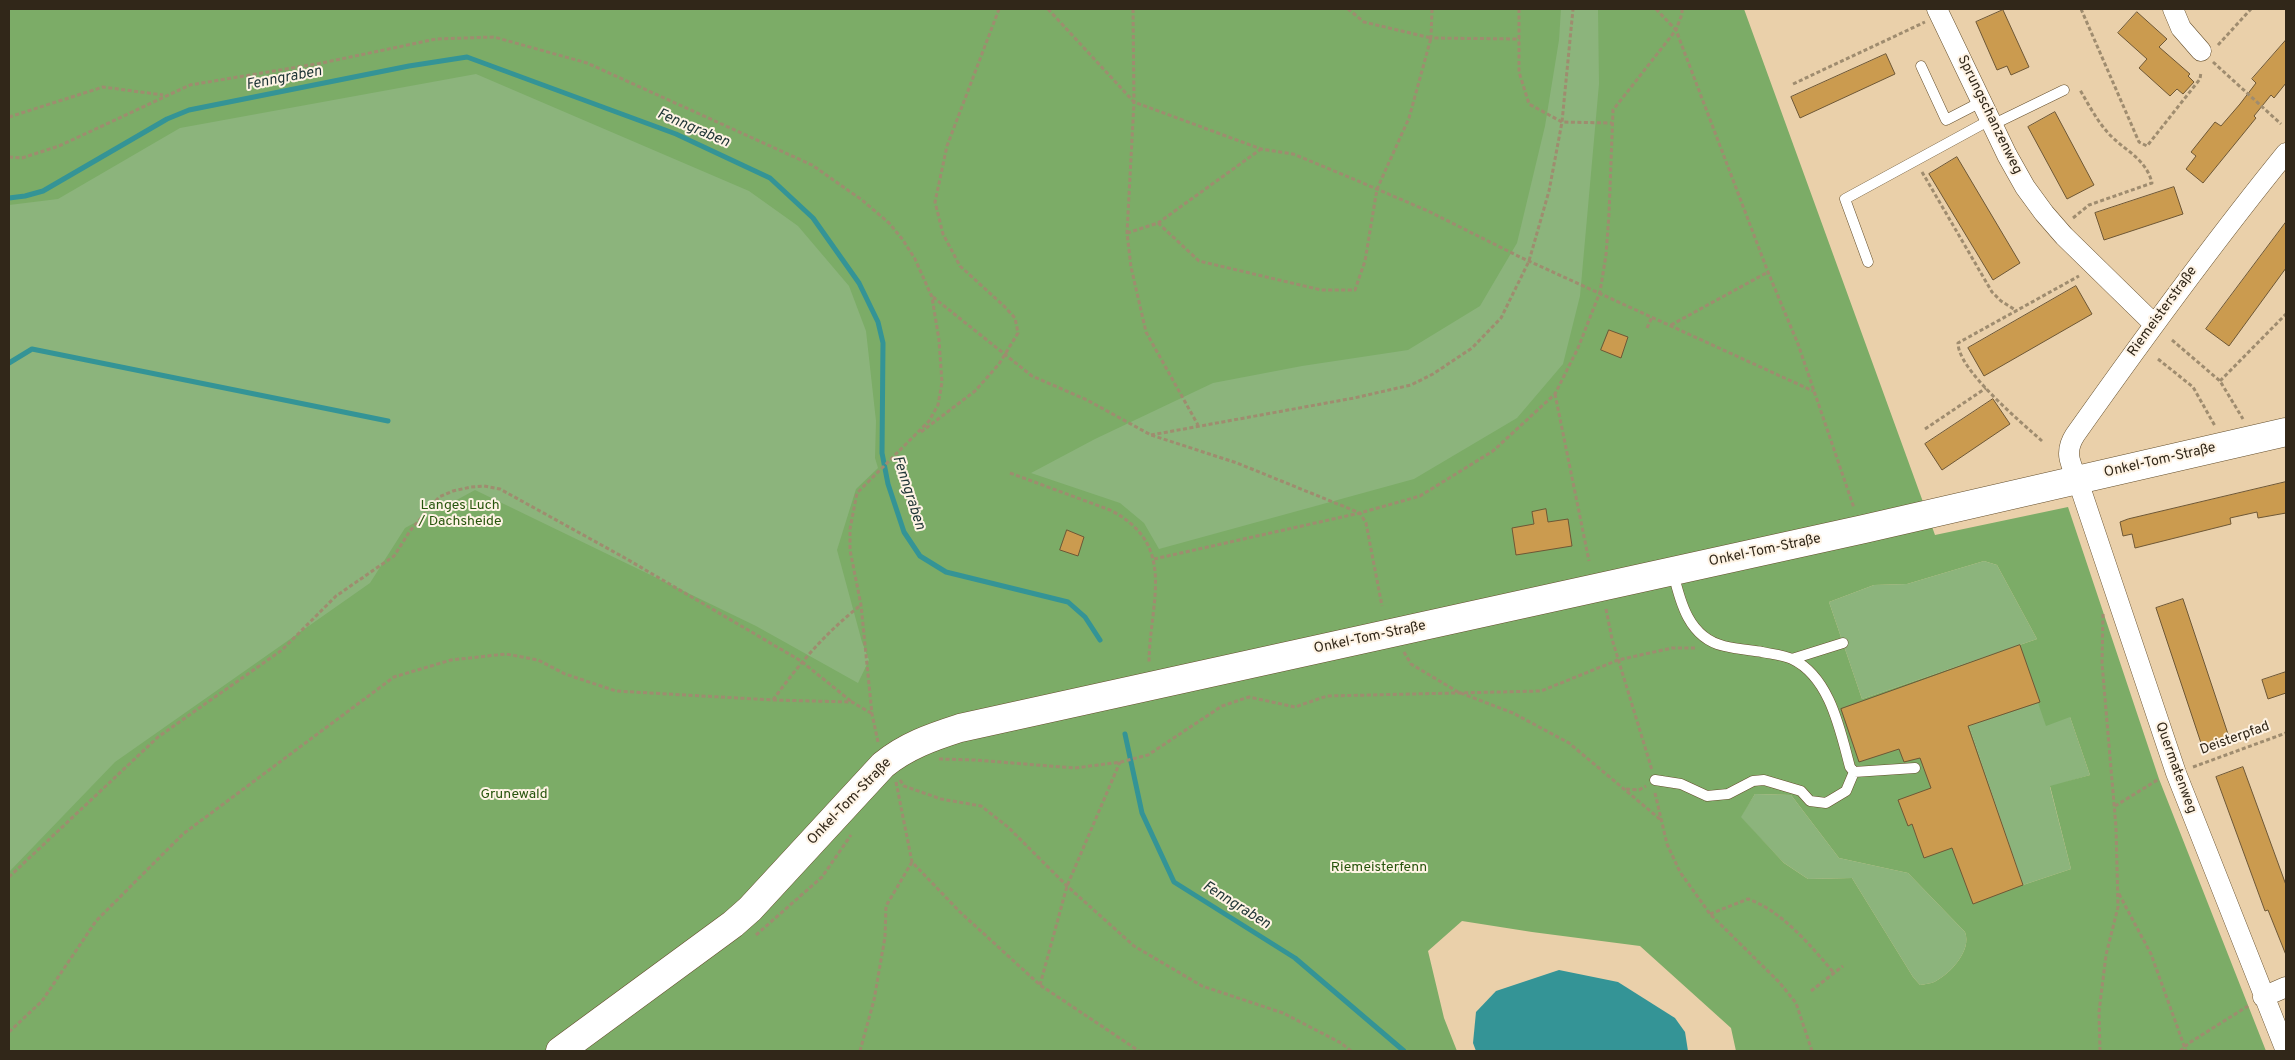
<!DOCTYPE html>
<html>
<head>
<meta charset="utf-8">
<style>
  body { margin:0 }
  #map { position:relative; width:2295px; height:1060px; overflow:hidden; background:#ead0aa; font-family:Overpass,sans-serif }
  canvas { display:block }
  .frame { position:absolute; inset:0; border:10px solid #312719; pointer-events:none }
</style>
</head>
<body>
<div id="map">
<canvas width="2295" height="1060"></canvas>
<div class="frame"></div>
</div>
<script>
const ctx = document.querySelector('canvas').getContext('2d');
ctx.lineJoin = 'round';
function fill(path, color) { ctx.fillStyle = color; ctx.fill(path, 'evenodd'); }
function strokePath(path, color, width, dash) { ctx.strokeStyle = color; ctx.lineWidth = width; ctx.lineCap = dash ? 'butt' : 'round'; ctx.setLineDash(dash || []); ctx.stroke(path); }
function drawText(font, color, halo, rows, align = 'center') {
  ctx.font = font + ' Overpass,sans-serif'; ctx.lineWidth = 4; ctx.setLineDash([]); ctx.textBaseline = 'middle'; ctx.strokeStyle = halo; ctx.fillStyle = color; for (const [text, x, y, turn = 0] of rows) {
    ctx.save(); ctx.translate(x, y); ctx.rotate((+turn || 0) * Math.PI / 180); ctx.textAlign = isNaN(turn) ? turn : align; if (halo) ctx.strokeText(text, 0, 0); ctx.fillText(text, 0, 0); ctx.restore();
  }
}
fill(new Path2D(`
  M17,9H943L1005,478L1489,9H1741L1917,491L9,1051V11Z
  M1984,561L1997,565L2037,639L1862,699L1829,602L1874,585L1907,584Z
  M2038,702L2070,717L2090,775L2050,787L2071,869L2023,885L1969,726Z
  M1755,794L1791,795L1839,858L1908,873L1965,932C1972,950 1951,973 1936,981C1931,984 1925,984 1920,985L1913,977L1852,878L1808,879L1784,863L1740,817Z`), '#8cb47c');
fill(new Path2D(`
  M9,9H1561L1559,40L1545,126L1517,243L1480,306L1408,350L1302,366L1213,383L1095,439L1031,473L1120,503L1144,523L1159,549L1414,479L1517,418L1563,364L1580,296L1599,84L1598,9H1744L1935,535L2068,507L2159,779L2266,1051H1736L1731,1028L1640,946L1532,932L1462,921L1428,951L1444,1018L1457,1051H9V872L115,762L370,583L405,528L475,490L756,626L858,683L869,660L862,642L837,550L856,489L878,468L875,458L876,421L866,331L849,286L798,226L749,191L476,74L180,128L58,199L9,205ZM1984,561L1997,565L2037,639L1862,699L1829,602L1874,585L1907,584ZM2038,703L2046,726L2070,717L2090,775L2050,786L2071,869L2023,885L1969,726ZM1755,794L1791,795L1839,858L1908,873L1965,932C1972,950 1951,973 1936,981C1931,984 1925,984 1920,985L1913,977L1852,878L1808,879L1784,863L1741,817Z`), '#7cac67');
fill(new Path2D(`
  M1559,970L1618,982L1675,1018L1685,1032L1688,1051H1476L1473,1043L1476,1012L1496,991Z`), '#349496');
strokePath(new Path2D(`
  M9,198L25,196L43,191L167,119L189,110L409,66L467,57L676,134L770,178L813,218L859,283L878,322L883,343L882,453L888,484L904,532L920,556L946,572L1068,602L1085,617L1100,640
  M9,363L32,349L388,421
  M1125,734L1142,813L1174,882L1295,958L1404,1051`), '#349496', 5);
const building = new Path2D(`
  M2003,10L2029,67L2011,75L2007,66L1997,70L1976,22Z
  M2137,12L2167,39L2159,47L2190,74L2188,76L2194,82L2183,94L2177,89L2170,96L2149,77L2139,68L2147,59L2118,33Z
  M2286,40V83L2274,98L2271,95L2254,116L2256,118L2203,183L2186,169L2196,156L2191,152L2215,122L2221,126L2240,104L2256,83L2252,79Z
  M1886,54L1895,74L1800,118L1791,97Z
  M2055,112L2094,185L2067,199L2028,127Z
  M1957,157L2020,263L1993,280L1929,174Z
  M2174,187L2183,214L2104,240L2095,213Z
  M2286,222V268L2229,346L2206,329Z
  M2076,286L2092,314L1984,376L1968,348Z
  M1609,330L1628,337L1621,358L1601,350Z
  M1993,399L2010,424L1942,470L1925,444Z
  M2286,482V513L2258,518L2257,512L2230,518L2231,524L2135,548L2132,534L2123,536L2120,522L2128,519Z
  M1546,509L1548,522L1568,519L1572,546L1516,555L1512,528L1534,524L1532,512Z
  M1067,530L1084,537L1078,556L1060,550Z
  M2183,599L2229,737L2202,746L2156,608Z
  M2020,645L2040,702L1968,726L2023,885L1973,904L1952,848L1924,858L1912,824L1908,826L1898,800L1931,788L1920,758L1904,762L1899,749L1859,762L1841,709Z
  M2286,672V693L2268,699L2262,680Z
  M2243,767L2286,885V955L2268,910L2265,911L2216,777Z`);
fill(building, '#cb9b4f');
strokePath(building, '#6e5735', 1);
const lane = new Path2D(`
  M1921,66L1946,120L1981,102
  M1992,125L2064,90
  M1868,262L1845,199L1990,120
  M1673,572C1680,602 1689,638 1724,646C1736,649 1749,650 1762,652C1771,654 1783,655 1792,659C1830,677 1840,730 1850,767L1854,772L1915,768
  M1792,659L1843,643
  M1655,780L1681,784L1707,796L1728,794L1753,781L1764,780L1801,791L1810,801L1826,803L1846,791L1854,772`);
const street = new Path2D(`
  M1937,9L2007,155L2025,187L2044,213L2064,236L2154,324
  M2173,9L2181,28L2201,51
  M2263,997L2286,987
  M2286,1051L2176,773L2078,481C2070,463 2064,452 2075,435C2143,339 2212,244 2286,153`);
const secondary = new Path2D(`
  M560,1051L733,924L750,909L883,765C906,746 932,737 960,728L1864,529L2286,432`);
strokePath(lane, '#654f2d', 11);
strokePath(street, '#654f2d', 21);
strokePath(secondary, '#654f2d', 29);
strokePath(new Path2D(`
  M1048,9L1134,102L1261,149L1293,154L1344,175L1428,211L1520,257L1813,391
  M1133,9L1134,102L1127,233L1131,267L1146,332L1198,425
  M1432,9L1431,38L1520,39
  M1519,9V72L1529,104L1562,122L1612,123
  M1682,9V14L1676,30L1768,272L1798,344L1854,508
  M2081,9L2139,142L2147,146L2200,79L2201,72
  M2218,45L2251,9
  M2213,62L2281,124
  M1793,84L1925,22
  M9,117L103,87L163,95
  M9,157L22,158L59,146L190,85L322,63L436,39L494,37L587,63L812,165L862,200L889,223L903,240L915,259L932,297L939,340L942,382L938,405L929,421L857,493L850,529V550L861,605L872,714L878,742
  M1922,172L1992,292L2001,301L2017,311
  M2073,218L2089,205L2152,183C2146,159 2127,152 2111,136C2098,123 2089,105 2080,90
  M1158,223L1199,261L1321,290H1355L1365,261L1377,189L1409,118L1431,38L1364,22L1348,9
  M1127,233L1158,223L1261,149
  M933,297L1032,376L1087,400L1151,435L1237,463L1360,513L1366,523L1382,606
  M1671,325L1768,272
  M1647,328L1652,317
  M2172,340L2220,381L2243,419
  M2158,359L2193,387L2215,426
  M2220,381L2286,314
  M1555,394L1589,561
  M1925,429L1986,388
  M921,432L975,391L999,364L1018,333L1015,318L1004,306L960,266L943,234L935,202L947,146L999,9
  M1151,435L1354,398L1411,385L1433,374L1472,348L1501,318L1529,261L1549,191L1562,122L1573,9
  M2042,441C2021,422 1958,370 1958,343L2079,276
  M1010,473L1110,510C1179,545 1149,603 1149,664
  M1154,559L1360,513L1420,496L1493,451L1555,394L1578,348L1600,292L1606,255L1609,214L1613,110L1676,30L1656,9
  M1606,609L1612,639L1652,770
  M1404,652L1411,664L1458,692L1513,713L1569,743L1661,820
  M773,700C799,664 826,632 861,605
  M939,759L975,760L1075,768L1121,762L1148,755L1222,706L1249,697L1295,707L1327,696L1541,691L1618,660L1672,648H1697
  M2193,767L2286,733
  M900,780L904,786L941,799L981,806L1008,827L1067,886L1134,946L1202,986L1283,1013L1341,1043L1351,1051
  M896,782L912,862L960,912L1040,985L1139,1051
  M1626,789L1639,790L1646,786
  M1655,793L1667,844L1680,872L1710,914L1779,982L1796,1003L1812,1051
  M2115,806L2159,779
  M9,877L158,737L282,650L336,596L394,556L410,531L439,497L453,491L471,487L484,486L500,489L625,558L801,661L852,702
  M2119,894L2151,954L2186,1051
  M1710,914L1748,899C1781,910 1812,947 1834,973
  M756,935L822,877L851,835
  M1040,985L1067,886L1120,762
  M1811,991L1843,966
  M9,1032L42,1001L96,921L183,834L394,677L451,660L506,654L538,660L565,674L616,691L773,700L852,702L871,713
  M860,1051L874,1000L885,937L886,906L912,862
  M2100,1051L2099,1012L2106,955L2118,907L2116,827L2102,663L2103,614
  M2180,1051L2189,1043L2248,1006`), '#9f8c6f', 3, [4, 2.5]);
strokePath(lane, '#fff', 10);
strokePath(street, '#fff', 20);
strokePath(secondary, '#fff', 28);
drawText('14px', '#312719', '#fef3e4', [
  ["Sprungschanzenweg",1989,115,64],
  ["Riemeisterstraße",2163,312,-54],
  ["Onkel-Tom-Straße",2160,461,-13],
  ["Onkel-Tom-Straße",1765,551,-12],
  ["Onkel-Tom-Straße",1370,638,-12],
  ["Deisterpfad",2235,739,-20],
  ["Quermatenweg",2175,768,70],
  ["Onkel-Tom-Straße",850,802,-46]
]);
drawText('14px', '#28550d', '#fef3e4', [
  ["Langes Luch",460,506],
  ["/ Dachsheide",460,522],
  ["Grunewald",514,795],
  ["Riemeisterfenn",1379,868]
]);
drawText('italic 15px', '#1e3435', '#fef3e4', [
  ["Fenngraben",284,79,-11],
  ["Fenngraben",693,129,23],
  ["Fenngraben",908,493,72],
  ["Fenngraben",1236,906,32]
]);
</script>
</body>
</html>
